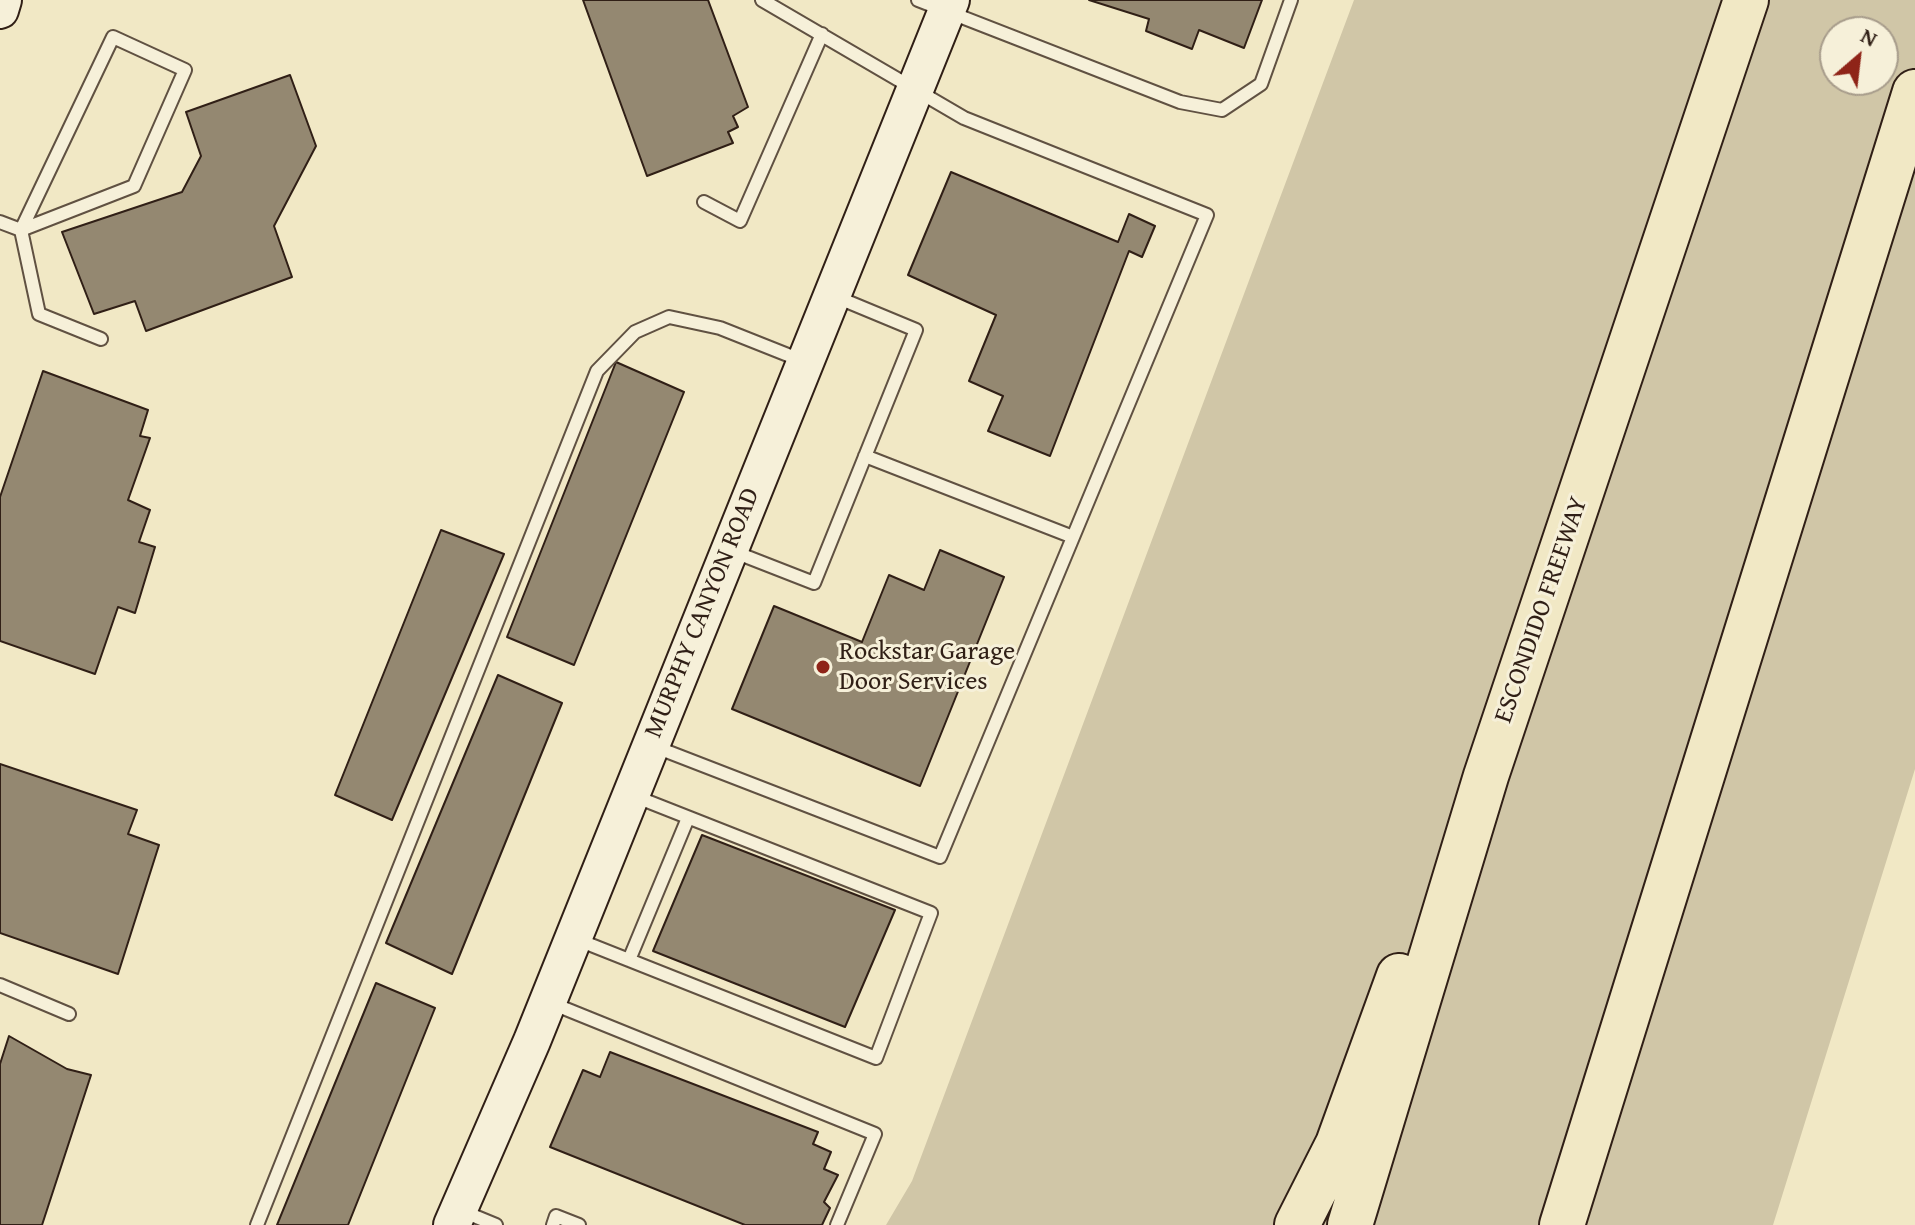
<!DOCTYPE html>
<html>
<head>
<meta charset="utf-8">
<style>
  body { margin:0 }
  #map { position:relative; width:1915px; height:1225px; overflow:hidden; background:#f1e8c5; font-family:"Gentium Book Plus",serif }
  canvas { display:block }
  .north { position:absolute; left:1819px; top:16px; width:80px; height:80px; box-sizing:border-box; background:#f6f0d9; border:2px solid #a79c8b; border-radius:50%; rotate:28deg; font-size:22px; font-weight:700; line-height:32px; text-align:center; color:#301f16 }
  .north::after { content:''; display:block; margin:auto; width:28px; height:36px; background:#8f2418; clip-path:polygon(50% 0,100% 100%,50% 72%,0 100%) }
</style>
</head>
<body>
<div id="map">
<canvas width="1915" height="1225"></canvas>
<div class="north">N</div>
</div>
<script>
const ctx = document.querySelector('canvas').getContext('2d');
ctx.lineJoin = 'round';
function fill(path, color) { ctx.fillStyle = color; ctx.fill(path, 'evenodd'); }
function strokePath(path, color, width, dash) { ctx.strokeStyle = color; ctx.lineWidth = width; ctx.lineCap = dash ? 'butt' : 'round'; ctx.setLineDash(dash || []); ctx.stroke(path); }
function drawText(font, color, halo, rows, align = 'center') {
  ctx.font = font + ' "Gentium Book Plus",serif'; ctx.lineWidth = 6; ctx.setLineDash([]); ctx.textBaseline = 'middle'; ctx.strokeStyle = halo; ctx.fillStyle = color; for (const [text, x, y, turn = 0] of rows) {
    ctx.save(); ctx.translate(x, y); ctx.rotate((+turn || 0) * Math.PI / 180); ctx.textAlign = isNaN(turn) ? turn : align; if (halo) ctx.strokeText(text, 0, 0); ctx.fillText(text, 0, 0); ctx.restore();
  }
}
fill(new Path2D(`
  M1354,0H1915V769L1773,1225H886L912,1181ZM1835,32H1883V80H1835Z`), '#d0c6a7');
const building = new Path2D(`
  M583,0H708L748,107L733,116L738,127L728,132L733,143L647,176Z
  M1089,0H1262L1244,48L1199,30L1192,49L1146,31L1149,19Z
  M290,75L316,146L274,226L292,277L146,331L135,301L94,314L62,232L182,192L201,156L186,112Z
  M951,172L1118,242L1129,214L1155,226L1142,257L1129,251L1050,456L988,431L1003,396L969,381L996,315L908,275Z
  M616,362L684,392L574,665L507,637Z
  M43,371L148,410L140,436L150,438L128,500L150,510L139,542L155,547L135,613L118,607L95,674L0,641V497Z
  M441,530L504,554L392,820L335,795Z
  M940,550L1004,577L920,786L732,709L774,606L862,642L889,575L924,590Z
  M498,675L562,703L452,974L386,943Z
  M0,764L137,810L128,834L159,845L118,974L0,933Z
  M702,835L895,910L845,1027L653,951Z
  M376,983L435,1008L348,1225H277Z
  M9,1036L67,1069L91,1075L42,1225H0V1064Z
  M610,1052L818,1132L813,1144L831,1152L824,1169L838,1175L824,1202L830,1208L822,1225H745L550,1147L583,1070L600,1077Z`);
fill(building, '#948871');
strokePath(building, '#301f16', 2);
const lane = new Path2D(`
  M918,0L1180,102L1222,110L1261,84L1291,0
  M704,202L740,221L822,34
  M0,222L21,230L134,186L185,70L113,37L21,230L39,314L101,339
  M865,456L1073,537
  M732,551L814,583L916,330L834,296
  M653,746L940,857L1207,215L964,118L762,0
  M576,939L876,1058L931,913L634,796
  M629,960L688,818
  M0,985L69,1014
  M551,1003L875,1134L837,1225
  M462,1211L496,1225
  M257,1225L597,371L635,332L669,317L720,328L803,361
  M553,1225L556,1216L579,1225`);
const secondary = new Path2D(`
  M0,10L3,0
  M452,1225L532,1041L951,0`);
const highway = new Path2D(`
  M1297,1225L1338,1144L1399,976
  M1350,1225L1486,776L1746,0
  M1562,1225L1915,92`);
strokePath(lane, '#605142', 16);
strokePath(secondary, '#301f16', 40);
strokePath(highway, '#301f16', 48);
strokePath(lane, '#f6f0d9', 12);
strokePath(secondary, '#f6f0d9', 36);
strokePath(highway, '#f1e8c5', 44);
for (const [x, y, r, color] of [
  [823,667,8,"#8f2418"]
]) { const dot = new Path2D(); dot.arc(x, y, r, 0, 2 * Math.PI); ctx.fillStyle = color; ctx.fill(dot); strokePath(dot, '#f6f0d9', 3); }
drawText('26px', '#301f16', '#f6f0d9', [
  ["ESCONDIDO FREEWAY",1542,610,-71],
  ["MURPHY CANYON ROAD",703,613,-68]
]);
drawText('26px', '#301f16', '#f6f0d9', [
  ["Rockstar Garage",839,652],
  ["Door Services",839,682]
], 'left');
</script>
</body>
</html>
